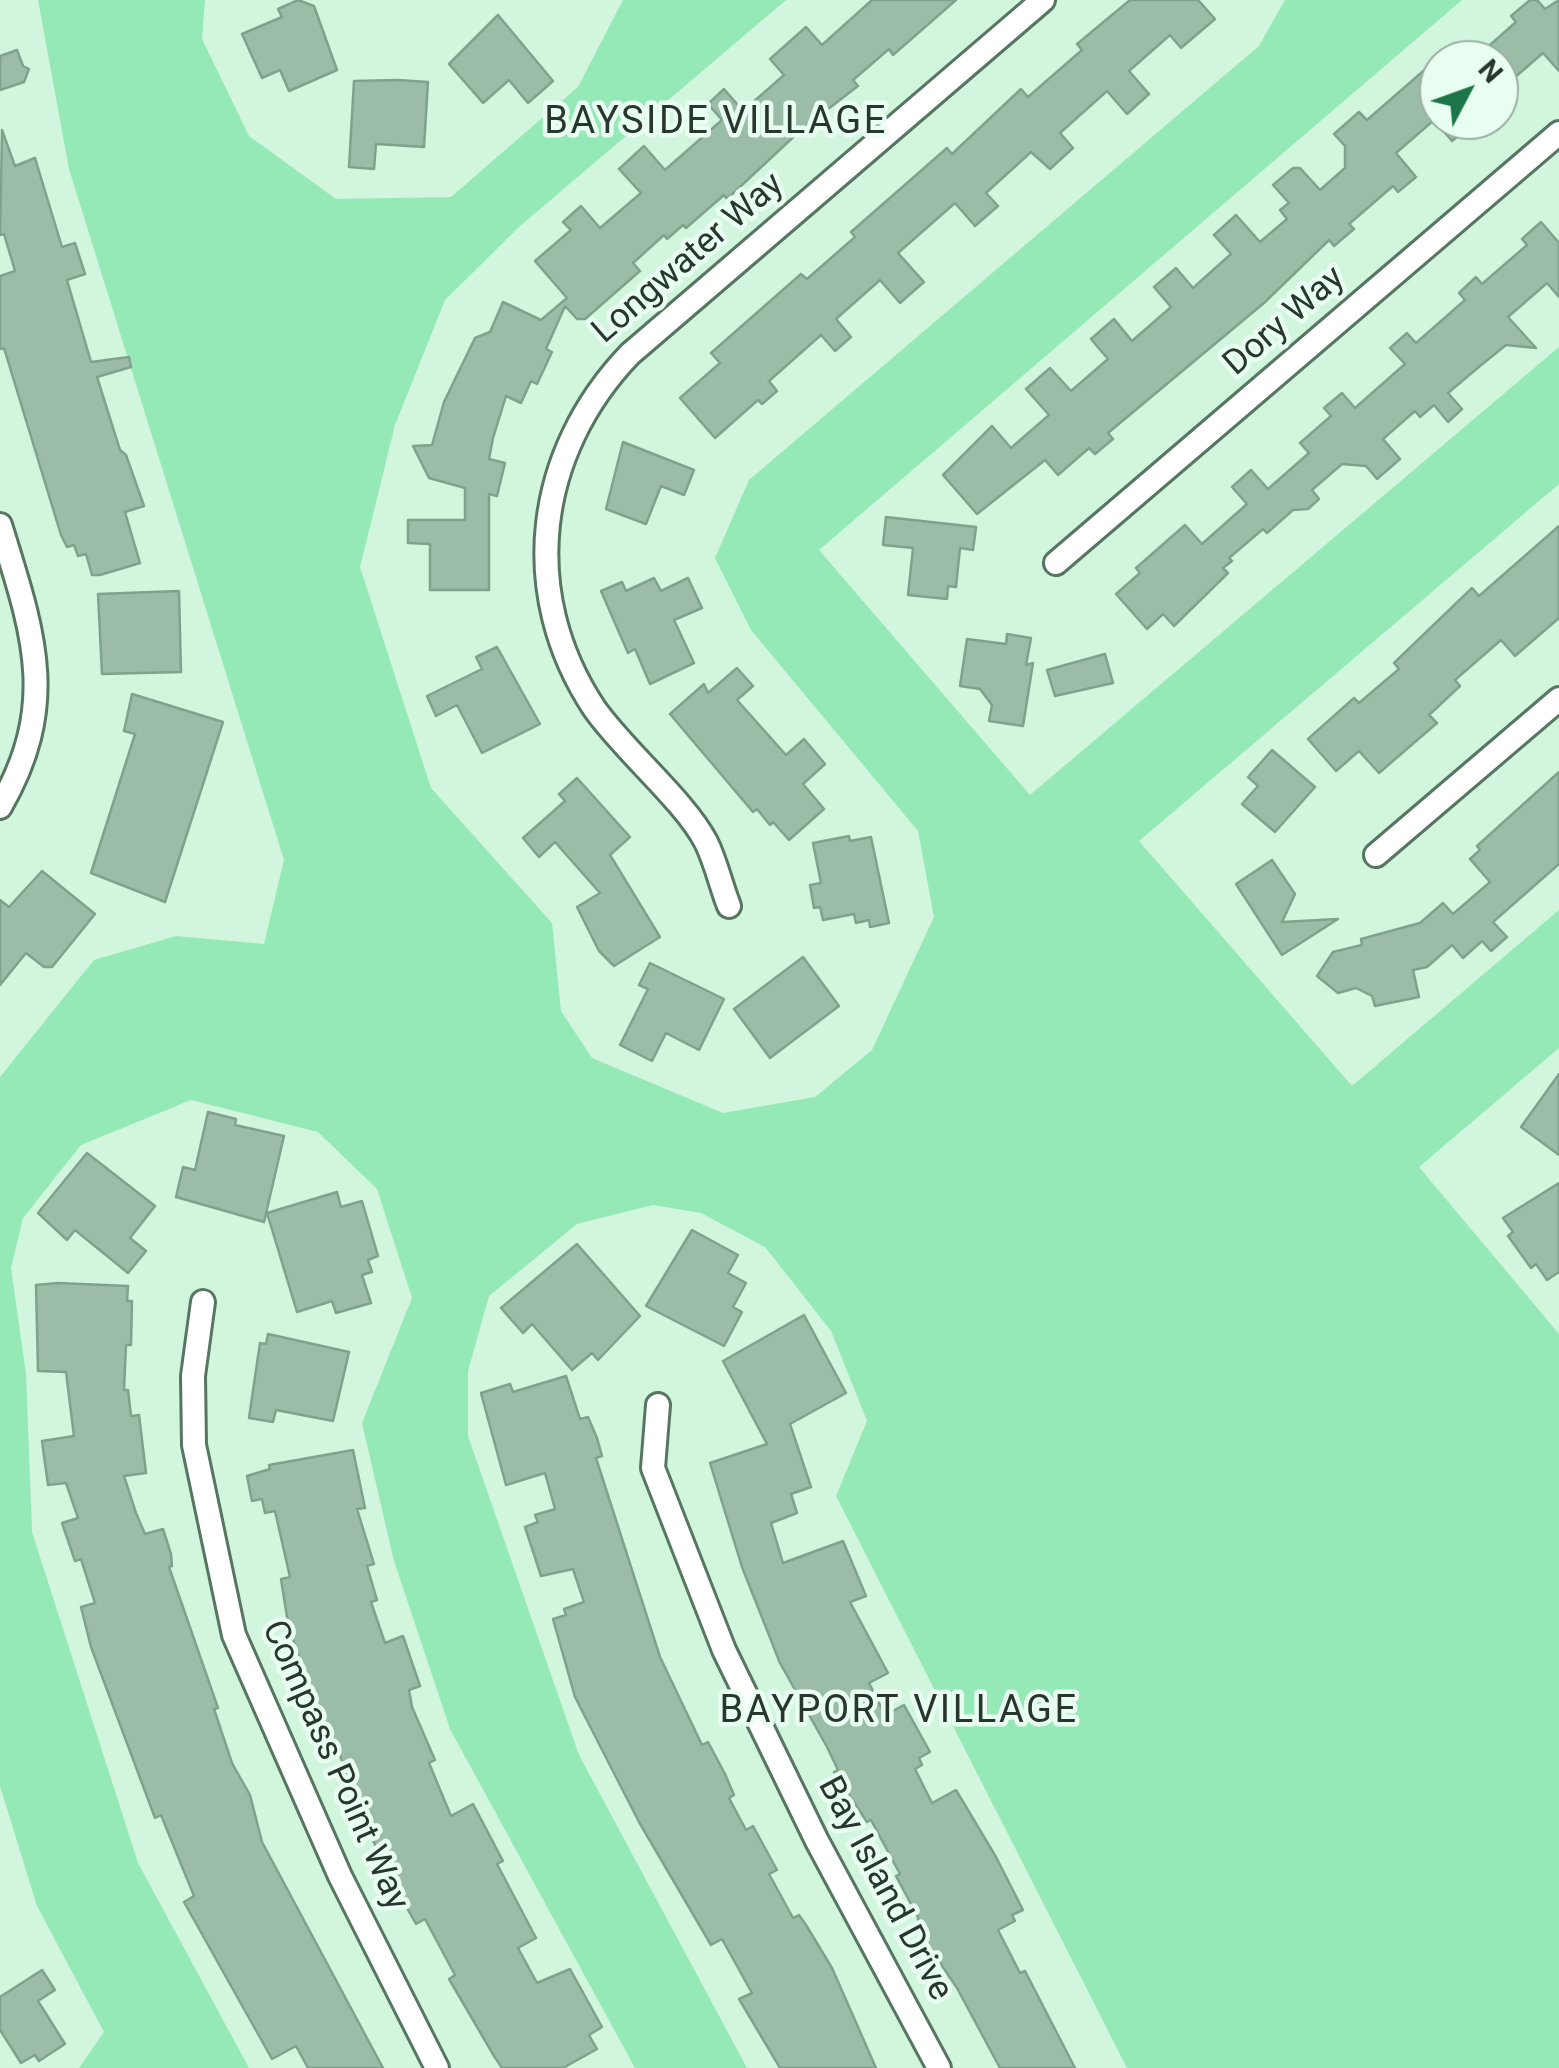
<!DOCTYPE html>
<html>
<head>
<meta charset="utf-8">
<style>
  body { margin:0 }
  #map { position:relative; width:1559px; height:2068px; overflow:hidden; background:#d1f5dd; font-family:Roboto,sans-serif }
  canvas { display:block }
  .north { position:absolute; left:1419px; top:40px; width:100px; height:100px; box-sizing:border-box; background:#e8fef0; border:2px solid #9baea2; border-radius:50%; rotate:49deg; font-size:28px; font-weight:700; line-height:40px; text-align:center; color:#28362d }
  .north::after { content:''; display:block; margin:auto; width:35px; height:45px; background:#1c764a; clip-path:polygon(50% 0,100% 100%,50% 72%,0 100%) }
</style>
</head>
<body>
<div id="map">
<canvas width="1559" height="2068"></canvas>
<div class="north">N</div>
</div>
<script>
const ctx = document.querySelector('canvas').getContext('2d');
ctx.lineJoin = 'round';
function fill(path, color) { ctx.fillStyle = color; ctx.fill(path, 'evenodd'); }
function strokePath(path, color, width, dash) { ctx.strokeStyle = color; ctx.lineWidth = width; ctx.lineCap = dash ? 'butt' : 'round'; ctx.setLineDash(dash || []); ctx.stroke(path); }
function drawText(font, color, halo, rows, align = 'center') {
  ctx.font = font + ' Roboto,sans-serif'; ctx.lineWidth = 9; ctx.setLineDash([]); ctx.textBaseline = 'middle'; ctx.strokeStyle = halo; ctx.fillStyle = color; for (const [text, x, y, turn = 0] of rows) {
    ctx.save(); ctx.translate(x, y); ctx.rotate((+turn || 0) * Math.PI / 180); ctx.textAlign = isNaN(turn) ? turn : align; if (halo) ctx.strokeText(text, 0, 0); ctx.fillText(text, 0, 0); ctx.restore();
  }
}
fill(new Path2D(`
  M38,0H205L202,39L249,136L336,199L451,197L578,87L623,0H786L520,226L445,300L395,425L360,567L431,788L552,923L561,1011L592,1058L723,1113L815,1097L872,1050L934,917L918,831L751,630L715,558L749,480L1259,46L1285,0H1462L819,550L1030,795L1559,347V484L1139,841L1352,1086L1559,910V1048L1419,1167L1559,1334V2068H1127L836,1496L867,1421L831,1331L765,1247L701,1213L653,1205L577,1224L489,1296L468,1371V1436L579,1755L747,2068H635L450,1729L394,1561L362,1423L412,1298L377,1189L318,1132L191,1100L81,1145L23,1218L11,1268L26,1374L32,1532L138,1863L249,2068H79L104,2032L37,1906L0,1786V1077L94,960L176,936L264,944L284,860L69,169Z`), '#95e9b6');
const building = new Path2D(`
  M298,0L314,6L337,70L289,91L280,70L262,78L242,34L282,17L278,9Z
  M872,0H956L893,55L889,49L853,80L858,86L802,129L727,199L724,195L686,228L683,225L667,239L664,235L633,263L640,271L585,319H577L565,306L546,349L552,352L537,384L531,381L521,403L506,396L493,438L489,459L505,463L497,496L489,494V590H430V544L408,543V520H465V488L429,478L413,446L432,445L444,402L475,338L490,332L503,302L541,320L567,298L535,261L571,230L563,222L581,206L600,228L641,193L619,169L644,146L665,170L722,120L708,104L724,89L743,111L784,75L770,59L806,27L822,45Z
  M1130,0H1198L1215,19L1181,48L1170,35L1129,71L1149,94L1127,114L1107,91L1060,133L1073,148L1050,169L1031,152L986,193L998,206L975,226L955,203L898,253L924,282L900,303L880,280L836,319L851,337L835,351L821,335L769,381L777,391L762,404L758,400L715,438L680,398L720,363L711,353L801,274L807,279L855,237L851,232L947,148L952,154L1021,89L1028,97L1082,50L1077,44Z
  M1530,0H1537L1545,9L1559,0V71L1543,53L1499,91V60H1473L1516,22L1511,16Z
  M498,15L553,81L528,103L509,80L483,103L449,64Z
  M17,50L23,66L29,69L24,82L0,90V56Z
  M1429,66L1439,78V116L1434,120H1477L1452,141L1434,120L1396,153L1416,177L1398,192L1393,186L1349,224L1354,229L1334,246L1329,240L1264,303L1108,433L1113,439L1095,454L1089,448L1058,475L1045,460L977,514L943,475L992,426L1011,448L1049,415L1026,389L1050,368L1071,391L1108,359L1091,339L1114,319L1132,341L1171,307L1154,287L1176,268L1193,288L1231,254L1214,235L1236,215L1260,242L1287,219L1280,210L1289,203L1273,185L1293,168H1300L1320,190L1345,168V146L1334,134L1359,112L1367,120Z
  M398,80L428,82L424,147L376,144L374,169L349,167L354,81Z
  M2,130L15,166L35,158L62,247L75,243L85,274L67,280L91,362L129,357L131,367L97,377L120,450L126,455L144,506L125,512L140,563L100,575H92L86,554L78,556L74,545L67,547L61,535L4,348L0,349V276L15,271L4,234L0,235Z
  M1541,222L1559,243V297L1547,283L1508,317L1536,348L1506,345L1480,366L1448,393L1462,409L1448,422L1434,405L1420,417L1415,411L1383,439L1400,459L1377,479L1366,466L1342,464L1312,490L1319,499L1308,509L1293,510L1267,533L1263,529L1229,558L1232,561L1223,568L1228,573L1174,626L1163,614L1147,629L1116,594L1140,573L1136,568L1185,525L1202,544L1247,504L1232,487L1251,470L1268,489L1309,453L1300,443L1331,416L1324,408L1342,393L1355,408L1405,364L1390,348L1407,333L1416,343L1465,300L1459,293L1476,277L1482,284L1527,245L1522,239Z
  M623,442L694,470L684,495L661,486L646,524L606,509Z
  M886,517L976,527L973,550L960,548L956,587L948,586L947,599L908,595L913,548L883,545Z
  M1559,526V618L1515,656L1501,640L1455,680L1460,686L1429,715L1437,723L1379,773L1359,751L1336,771L1308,739L1354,698L1359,703L1399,669L1394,663L1472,588L1479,596Z
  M654,578L661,591L688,578L702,608L674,620L694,663L650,684L635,649L628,653L601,591L622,582L626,591Z
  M179,591L181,672L102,674L98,594Z
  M1007,634L1031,638L1026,665L1033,663L1023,726L989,721L992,705L980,689L960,686L967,639L1006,644Z
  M497,647L540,724L482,753L457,705L436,716L427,696L482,669L476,657Z
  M1105,654L1113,683L1055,696L1047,670Z
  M737,668L753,686L737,700L786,755L804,739L825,764L803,784L824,809L789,840L773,822L770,825L757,809L753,812L670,714L704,684L708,693Z
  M132,694L223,722L165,902L91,873L135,734L124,731Z
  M1272,750L1315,787L1275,832L1242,804L1258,786L1248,777Z
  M1559,772V864L1493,922L1507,937L1491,951L1482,941L1463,958L1452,945L1427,967L1413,970L1419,997L1375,1006L1372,996L1356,988L1338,993L1317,976L1333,952L1362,945L1361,939L1420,923L1443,903L1453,914L1490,882L1470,859L1480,850L1477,846Z
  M577,778L630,837L610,855L660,937L614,966L599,951L577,907L600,893L555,842L539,857L523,838L565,801L559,794Z
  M849,836L850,841L871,837L889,923L870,927L869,920L856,923L854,914L823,920L820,907L814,908L810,885L821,883L813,843Z
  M1272,860L1295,894L1282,922L1338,919L1282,955L1236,884Z
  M42,871L95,914L52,967H44L26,953L0,985V900L9,907Z
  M803,957L839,1006L770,1058L734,1009Z
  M650,963L724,999L699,1050L666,1033L652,1061L620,1045L648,989L639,985Z
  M1559,1074V1155L1521,1127Z
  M208,1112L236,1119L235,1125L284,1136L264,1222L176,1197L183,1167L195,1170Z
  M87,1153L155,1206L130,1238L146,1251L128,1273L75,1230L67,1240L38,1213Z
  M1559,1183V1272L1547,1280L1536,1264L1531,1268L1508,1236L1513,1232L1503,1218Z
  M337,1192L341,1207L362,1201L378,1256L368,1260L372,1272L362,1275L371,1303L336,1313L332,1301L297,1312L267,1213Z
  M692,1230L738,1255L728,1273L746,1283L733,1307L742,1312L724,1346L646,1306Z
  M577,1244L640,1316L598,1360L592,1353L572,1370L532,1324L523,1333L501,1308Z
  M58,1283L128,1286L127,1301H132L131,1345H126L124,1390H128L131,1416L139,1415L146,1473L124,1476L136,1513L145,1534L163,1529L171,1554L172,1566L169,1567L218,1708L214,1709L232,1763L250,1795L262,1842L383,2068H308L296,2046L272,2059L184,1902L194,1896L161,1815L155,1818L91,1647L81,1607L95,1603L81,1559L75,1561L62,1523L78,1518L66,1483L48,1485L42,1441L74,1436L66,1372L38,1371L36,1285Z
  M804,1315L846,1393L790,1424L811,1487L791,1494L797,1513L771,1523L783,1563L843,1541L866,1596L850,1602L888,1673L869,1683L885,1715L904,1705L930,1752L919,1758L922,1765L915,1769L932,1803L956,1790L996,1857L1023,1910L1012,1915L1015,1921L998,1930L1020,1973L1025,1971L1075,2068H1000L957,1988L918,1930V1917L896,1876L900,1874L871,1820L867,1822L834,1772L838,1770L827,1747L780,1663L742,1567L710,1463L767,1444L723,1361Z
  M268,1334L349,1352L333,1421L276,1410L273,1422L249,1418L260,1343L266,1344Z
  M566,1376L580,1419L588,1417L597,1438L602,1456L596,1458L660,1657L702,1745L708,1742L725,1774L734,1795L729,1798L746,1830L753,1826L777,1870L769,1874L793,1918L799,1915L806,1925L832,1968L876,2068H780L739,1999L752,1993L722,1939L711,1945L639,1822L575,1697L553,1619L566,1615L564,1609L584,1602L573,1569L541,1576L525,1527L538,1522L535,1515L555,1509L545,1473L506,1485L481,1393L510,1384L513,1392Z
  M353,1450L365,1508L357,1509L374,1564L367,1566L377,1600L371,1602L385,1643L403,1636L420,1686L409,1690L412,1707L435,1760L429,1763L451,1816L473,1804L503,1861L497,1864L536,1938L518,1948L537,1983L570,1969L602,2027L589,2035L597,2049L563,2068H502L494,2056L449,1979L455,1975L425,1919L416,1924L383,1865L332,1735L328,1736L289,1629L281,1579L290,1577L275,1511L265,1513L262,1499L252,1501L247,1476L270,1469L269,1465Z
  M42,1970L55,1990L38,2001L65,2044L39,2061L35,2055L21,2063L0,2030V1997Z`);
fill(building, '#9bbda7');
strokePath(building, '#80a28d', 2.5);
const street = new Path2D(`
  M0,525C33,632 60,703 0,807
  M1056,563L1559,133
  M1376,855L1559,699
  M729,906C721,886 716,862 706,842C684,800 623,750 594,708C518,593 535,453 630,354L1043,0
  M203,1302L193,1376L194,1445L234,1635L340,1876L437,2068
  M658,1405L653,1468L724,1650L817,1841L939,2068`);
strokePath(street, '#567662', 28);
strokePath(street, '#fff', 22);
drawText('35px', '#28362d', '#e8fef0', [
  ["Longwater Way",689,259,-41],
  ["Dory Way",1285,322,-41],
  ["Compass Point Way",334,1766,66],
  ["Bay Island Drive",884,1889,62]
]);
ctx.letterSpacing = '2.5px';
drawText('38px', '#28362d', '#e8fef0', [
  ["BAYSIDE VILLAGE",716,123],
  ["BAYPORT VILLAGE",899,1712]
]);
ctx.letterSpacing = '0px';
</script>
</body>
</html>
